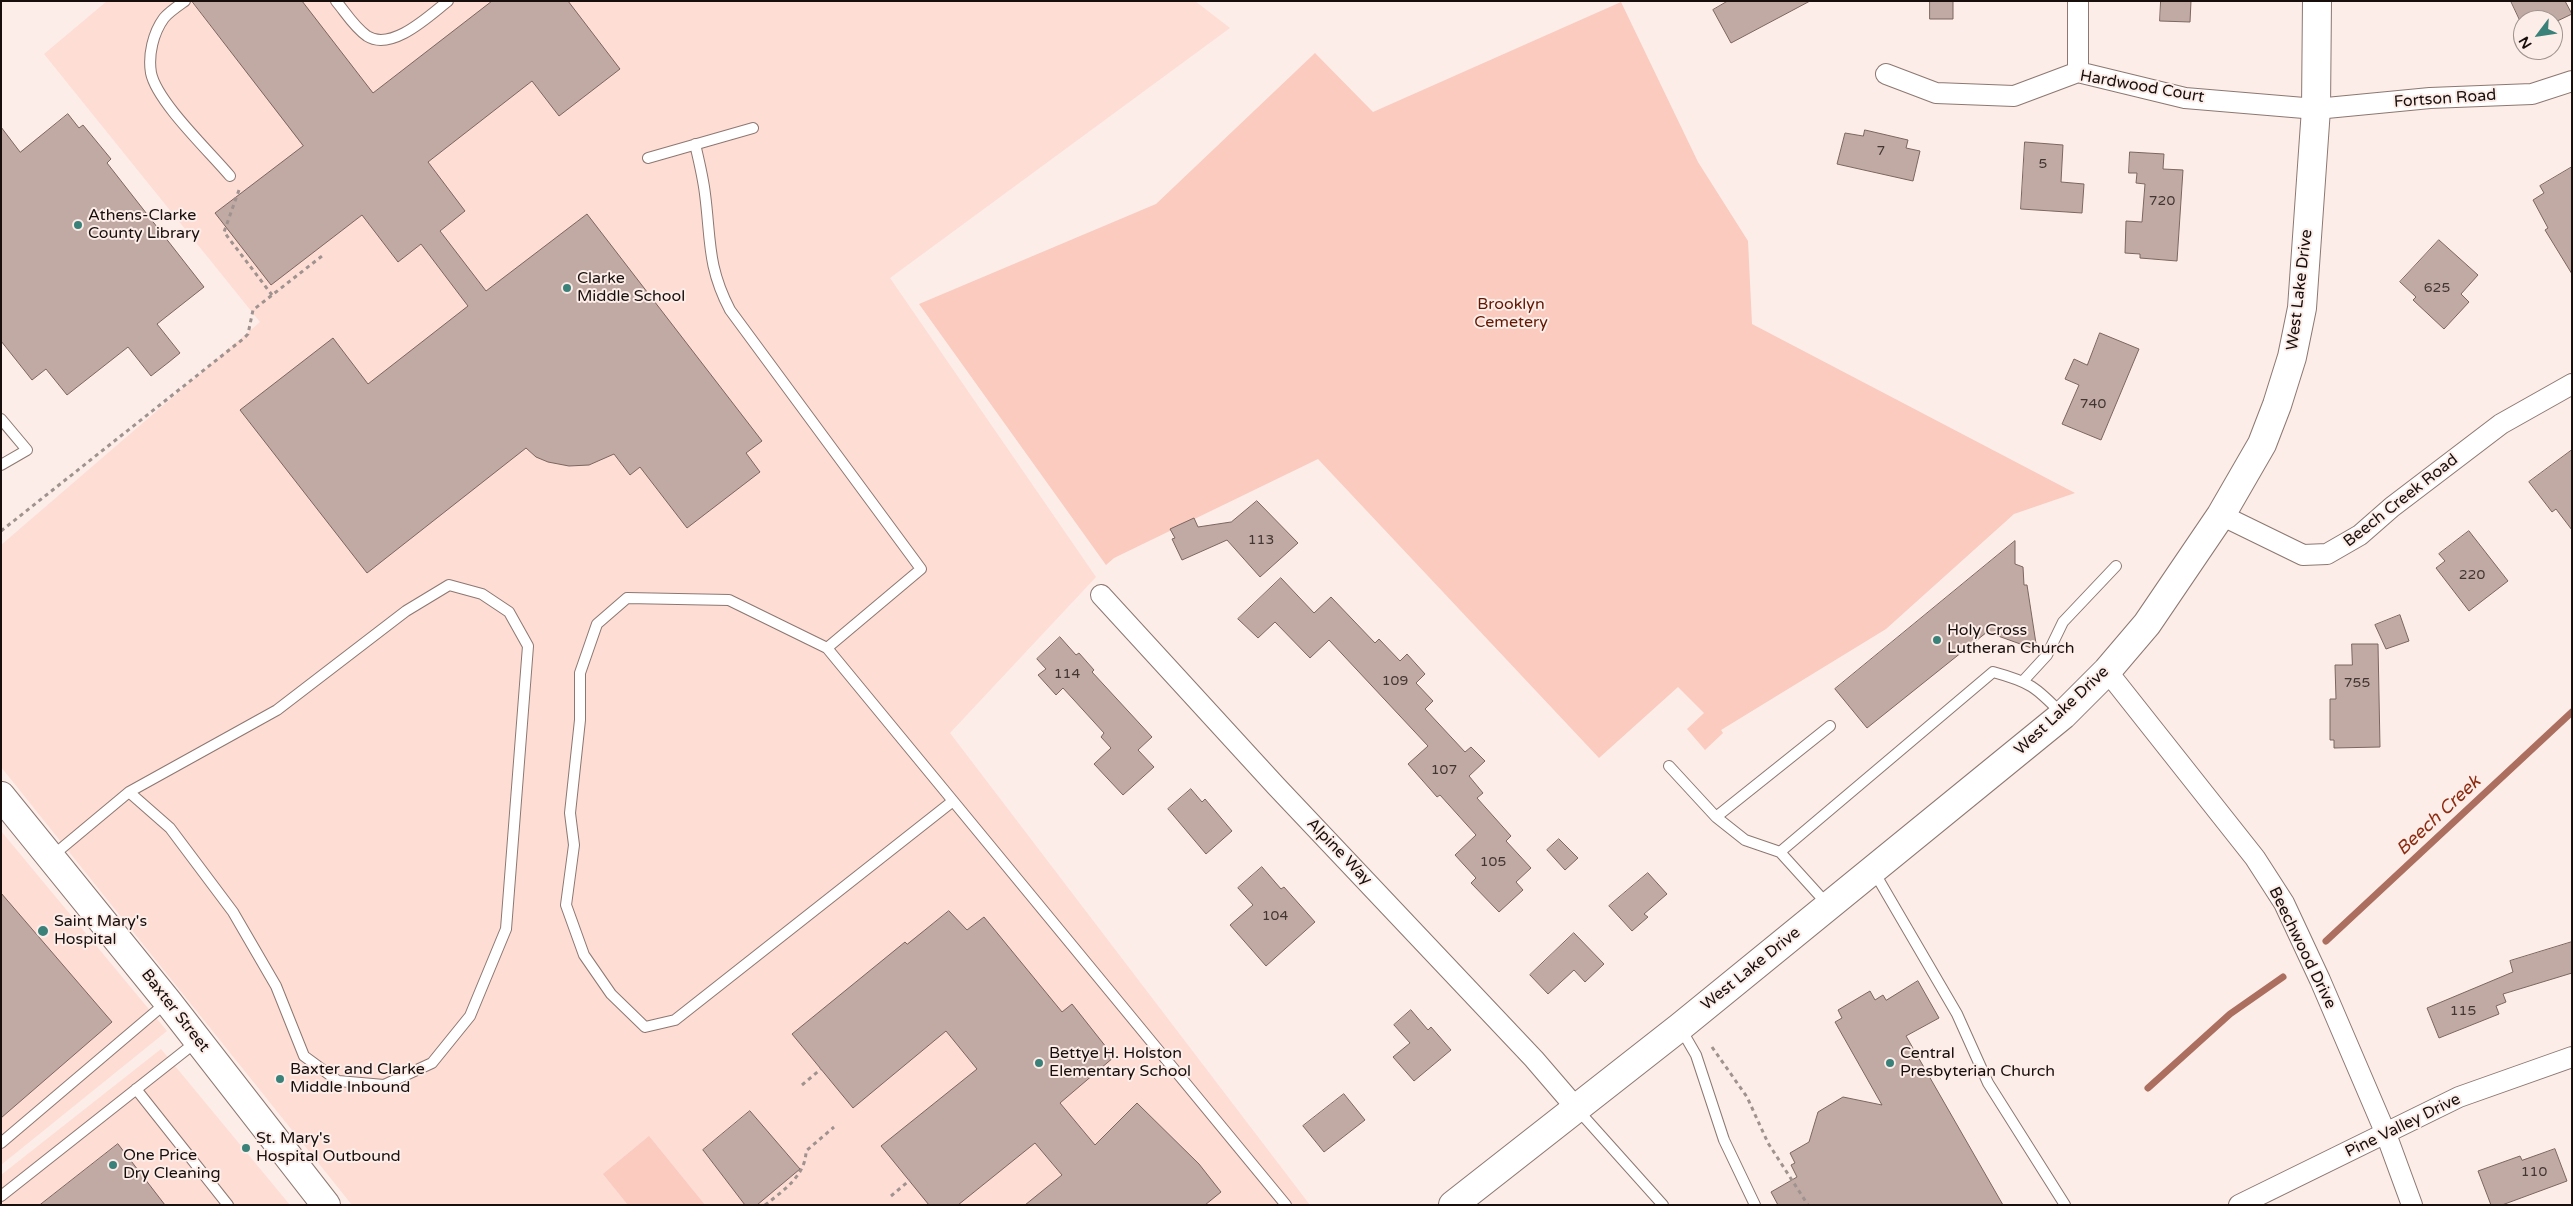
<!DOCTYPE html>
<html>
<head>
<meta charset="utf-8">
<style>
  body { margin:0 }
  #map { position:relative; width:2573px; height:1206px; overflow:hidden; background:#fcede8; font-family:"Varela Round",sans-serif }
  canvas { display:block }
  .frame { position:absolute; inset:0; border:2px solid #180f0d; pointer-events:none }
  .north { position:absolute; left:2513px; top:10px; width:50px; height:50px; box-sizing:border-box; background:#fcede8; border:1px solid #a19490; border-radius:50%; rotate:239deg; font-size:14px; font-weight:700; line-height:20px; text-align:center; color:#180f0d }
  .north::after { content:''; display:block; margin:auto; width:18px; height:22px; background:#3a8179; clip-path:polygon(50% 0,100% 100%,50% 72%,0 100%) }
</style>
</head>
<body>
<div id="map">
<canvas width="2573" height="1206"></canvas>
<div class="frame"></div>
<div class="north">N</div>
</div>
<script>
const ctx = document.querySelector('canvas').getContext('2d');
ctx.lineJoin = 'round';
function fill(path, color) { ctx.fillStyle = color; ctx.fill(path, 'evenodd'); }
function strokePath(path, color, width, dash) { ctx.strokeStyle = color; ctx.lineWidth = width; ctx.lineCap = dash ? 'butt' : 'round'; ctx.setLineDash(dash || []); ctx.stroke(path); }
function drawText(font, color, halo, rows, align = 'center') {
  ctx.font = font + ' "Varela Round",sans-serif'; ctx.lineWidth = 4; ctx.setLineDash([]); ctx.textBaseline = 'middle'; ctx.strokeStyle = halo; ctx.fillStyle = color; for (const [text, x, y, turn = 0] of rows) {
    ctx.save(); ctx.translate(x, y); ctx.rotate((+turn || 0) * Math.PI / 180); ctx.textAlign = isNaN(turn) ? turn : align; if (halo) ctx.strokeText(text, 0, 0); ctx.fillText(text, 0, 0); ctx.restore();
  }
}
fill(new Path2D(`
  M107,1H1195L1230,28L890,278L1096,577L950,733L1310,1205H352L1,767V545L260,322L44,54Z
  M1,831L167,1031L1,1165Z
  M161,1049L290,1205H1V1175Z`), '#feddd4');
fill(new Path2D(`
  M1621,2L1698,162L1748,241L1752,324L2075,493L2014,514L1886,629L1721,730L1723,733L1705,750L1687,729L1704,713L1678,687L1599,758L1318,459L1114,558L1106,565L919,304L1156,204L1315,53L1373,112Z
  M649,1136L705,1205H628L603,1174Z`), '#facbbe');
strokePath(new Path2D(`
  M2326,941L2572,712
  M2148,1088L2230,1014L2283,977`), '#ac6e5e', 7);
const building = new Path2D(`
  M192,1H302L373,93L492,1H568L620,69L559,116L532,81L428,162L465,211L440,231L486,291L587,214L762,441L746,453L760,472L687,528L640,467L630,475L614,454L589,465L569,466L548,462L536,457L526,448L367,573L240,410L333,338L368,384L468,306L421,244L398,262L362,215L271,285L215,213L303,146Z
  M1728,1H1810L1731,43L1713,10Z
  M1930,1H1953V19H1930Z
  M2161,1H2191L2190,22L2160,21Z
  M2511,1H2565L2572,14L2553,23V20H2523V27Z
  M68,114L79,128L83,125L111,159L107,163L204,287L157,324L180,353L169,362L151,376L128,347L67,395L46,369L32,380L1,341V127L20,152Z
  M1865,130L1908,140L1906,148L1920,151L1913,181L1837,164L1845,133L1863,136Z
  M2025,142L2063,145L2061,182L2084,184L2082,213L2021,209Z
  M2130,152L2164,154L2163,169L2183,170L2177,261L2140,258V254L2125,253L2126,221L2142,222L2145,184L2136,183L2137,173H2129Z
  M2572,167V274L2545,230L2548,228L2533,200L2544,193L2540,186Z
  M2439,240L2478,275L2461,294L2469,302L2444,329L2413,300L2416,297L2400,282Z
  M2100,333L2139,349L2101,440L2062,424L2079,385L2065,379L2074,359L2087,365Z
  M2572,450V530L2556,509L2552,512L2529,482Z
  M1257,501L1298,543L1260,577L1227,540L1182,560L1172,539L1175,538L1170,529L1194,518L1198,527L1231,522Z
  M2469,531L2508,581L2469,611L2436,568L2445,561L2439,554Z
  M2015,541V564L2023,567L2024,585H2027L2037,650L1987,632L1867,728L1835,689Z
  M1281,578L1314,613L1331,597L1375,643L1379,639L1400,661L1407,654L1425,674L1416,683L1433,701L1425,709L1465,752L1471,747L1485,761L1469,776L1483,793L1477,798L1511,836L1506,841L1531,868L1516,882L1523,890L1499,912L1471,883L1476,878L1455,855L1476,835L1440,795L1437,797L1408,764L1428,746L1329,640L1310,658L1275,622L1258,638L1238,619Z
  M2400,615L2409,641L2386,649L2375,625Z
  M1060,637L1076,655L1079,653L1094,670L1092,672L1152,737L1138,750L1154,767L1123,795L1094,764L1111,748L1101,737L1104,733L1063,688L1056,695L1038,675L1046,669L1037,659Z
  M2352,644H2378L2380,747L2334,748V740H2330V699H2336L2335,665H2352Z
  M1191,789L1202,802L1205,799L1232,831L1206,854L1168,809Z
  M1559,839L1578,858L1565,870L1547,850Z
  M1262,867L1281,889L1284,887L1315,922L1266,966L1230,925L1253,905L1238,888Z
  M1648,873L1667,894L1644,914L1648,917L1632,931L1609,906Z
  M1,893L112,1022L1,1118Z
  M949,911L967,930L984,917L1062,1012L1072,1004L1114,1057L1060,1103L1095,1145L1137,1103L1199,1164L1221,1192L1205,1205H1025L1062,1175L1035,1143L958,1205H929L881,1146L977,1069L946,1031L853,1108L792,1034L905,942L907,944Z
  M1574,933L1604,964L1585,982L1574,970L1548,994L1530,975Z
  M2572,942V973L2503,994L2506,1002L2496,1006L2499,1014L2439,1038L2427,1008L2513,972L2510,961Z
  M1918,981L1939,1018L1906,1036L2003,1205H1778L1771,1192L1797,1177L1791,1165L1795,1163L1790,1153L1809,1142L1818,1112L1843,1097L1882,1105L1835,1022L1842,1018L1838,1010L1870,991L1875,1000L1883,995L1886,1000Z
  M1411,1010L1428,1030L1431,1027L1451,1050L1414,1081L1393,1057L1410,1043L1394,1025Z
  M1344,1094L1365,1120L1324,1152L1303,1126Z
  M750,1111L800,1169L757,1205H745L703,1150Z
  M118,1144L165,1205H40Z
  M2555,1149L2567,1181L2502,1205H2491L2478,1171L2520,1156L2522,1160Z`);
fill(building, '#c2aaa4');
strokePath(building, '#7c6660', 1);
const lane = new Path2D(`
  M185,1C178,6 169,12 164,18C153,33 148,55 151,73C157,102 210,152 230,176
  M336,1C346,13 354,27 367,36C392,52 430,15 448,1
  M695,144C699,161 703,177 705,194C711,240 707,266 730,310L921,569L827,648
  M648,158L753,128
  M1,419L27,450L1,465
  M2024,680L2047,655L2063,622L2116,566
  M1669,766L1716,817L1745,840L1780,852
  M953,801L675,1020L645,1027L611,994L584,955L566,905L574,845L570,813L580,720V673L597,624L627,598L729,600L827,648L1286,1205
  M1716,817L1830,726
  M51,857L129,792L277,710L406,611L449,585L482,594L509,612L528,646L506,929L470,1016L432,1063L384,1085L338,1081L304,1056L276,986L233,912L170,828L129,792
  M1873,870L1957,1014L1988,1083L2065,1205
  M1828,905L1780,852L1993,672C2030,682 2036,687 2062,714
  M1681,1029L1696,1055L1724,1140L1755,1205
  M136,1089L228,1205
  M1577,1109L1663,1205
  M1,1143L167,1002
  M1,1196L196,1042`);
const street = new Path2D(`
  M2078,72V1
  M1886,74L1936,93L2014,96L2078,72L2185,98L2316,109L2430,98L2532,94L2572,81
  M2221,515L2303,555L2327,554L2360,535L2392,507L2501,424L2572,384
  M1101,595L1276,786L1534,1059L1577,1109
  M2107,671L2255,858L2284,903L2320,980L2386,1134L2412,1205
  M2239,1205L2459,1097L2572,1057`);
const secondary = new Path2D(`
  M1,796L168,1002L326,1205
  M1453,1205L1680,1027L2063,715L2107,671L2147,624L2221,515L2262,444L2277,405L2292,357L2302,308L2316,109L2317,1`);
strokePath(lane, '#8d7771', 12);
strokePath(street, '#8d7771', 22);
strokePath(secondary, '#8d7771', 30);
strokePath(new Path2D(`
  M239,190L224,232L272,295
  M1,531L243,339L248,334L253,310L322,256
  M1712,1047L1747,1097L1768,1143L1808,1205
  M802,1085L821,1069
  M891,1196L910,1180
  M765,1205C783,1191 806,1175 806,1151L834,1127`), '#9f928f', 3, [4, 4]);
strokePath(lane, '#fff', 10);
strokePath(street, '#fff', 20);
strokePath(secondary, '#fff', 28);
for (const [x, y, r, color] of [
  [78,225,5,"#3a8179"],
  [567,288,5,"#3a8179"],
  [1937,640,5,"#3a8179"],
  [43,931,6,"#3a8179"],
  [1039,1063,5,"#3a8179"],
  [1890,1063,5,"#3a8179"],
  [280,1079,5,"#3a8179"],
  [246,1148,5,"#3a8179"],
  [113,1165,5,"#3a8179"]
]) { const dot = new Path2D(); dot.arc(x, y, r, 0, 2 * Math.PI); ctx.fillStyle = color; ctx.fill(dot); strokePath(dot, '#fcede8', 2); }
drawText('14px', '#423633', null, [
  ["7",1881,151],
  ["5",2043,164],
  ["720",2162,201],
  ["625",2437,288],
  ["740",2093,404],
  ["113",1261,540],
  ["220",2472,575],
  ["114",1067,674],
  ["109",1395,681],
  ["755",2357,683],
  ["107",1444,770],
  ["105",1493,862],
  ["104",1275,916],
  ["115",2463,1011],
  ["110",2534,1172]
]);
drawText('16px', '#180f0d', '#fcede8', [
  ["Hardwood Court",2142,87,10],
  ["Fortson Road",2445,99,-4],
  ["West Lake Drive",2300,290,-83],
  ["Beech Creek Road",2401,501,-38],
  ["West Lake Drive",2062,711,-43],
  ["Alpine Way",1339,852,46],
  ["Beechwood Drive",2302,948,64],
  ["West Lake Drive",1751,969,-39],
  ["Baxter Street",175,1011,52],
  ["Pine Valley Drive",2403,1126,-26]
]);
drawText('16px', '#180f0d', '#fcede8', [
  ["Athens-Clarke",88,216],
  ["County Library",88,234],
  ["Clarke",577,279],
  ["Middle School",577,297],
  ["Holy Cross",1947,631],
  ["Lutheran Church",1947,649],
  ["Saint Mary's",54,922],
  ["Hospital",54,940],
  ["Bettye H. Holston",1049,1054],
  ["Elementary School",1049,1072],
  ["Central",1900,1054],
  ["Presbyterian Church",1900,1072],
  ["Baxter and Clarke",290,1070],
  ["Middle Inbound",290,1088],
  ["St. Mary's",256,1139],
  ["Hospital Outbound",256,1157],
  ["One Price",123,1156],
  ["Dry Cleaning",123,1174]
], 'left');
drawText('16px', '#611702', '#fcede8', [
  ["Brooklyn",1511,305],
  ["Cemetery",1511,323]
]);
drawText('italic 18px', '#8d2b10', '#fcede8', [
  ["Beech Creek",2439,816,-43]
]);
</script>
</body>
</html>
